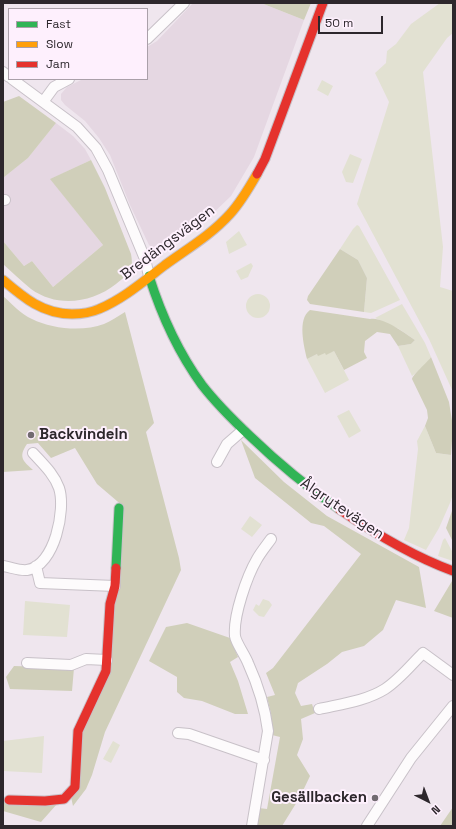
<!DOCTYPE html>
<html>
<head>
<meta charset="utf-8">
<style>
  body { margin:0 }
  #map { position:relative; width:456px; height:829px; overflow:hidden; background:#efe6ee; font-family:"Space Grotesk",sans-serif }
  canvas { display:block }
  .frame { position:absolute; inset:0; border:4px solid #2d272c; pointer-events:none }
  .legend { position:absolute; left:8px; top:8px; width:140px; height:72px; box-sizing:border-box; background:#fef0fd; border:1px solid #aaa0a9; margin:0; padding:5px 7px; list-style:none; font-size:12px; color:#2d272c }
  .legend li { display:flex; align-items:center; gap:8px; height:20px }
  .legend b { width:20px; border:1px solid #aaa0a9 }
  .north { position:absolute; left:408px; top:781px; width:40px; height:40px; -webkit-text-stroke:3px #fef0fd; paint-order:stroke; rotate:138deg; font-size:11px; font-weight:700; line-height:16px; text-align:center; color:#2d272c }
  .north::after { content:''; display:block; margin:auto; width:14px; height:18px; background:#2d272c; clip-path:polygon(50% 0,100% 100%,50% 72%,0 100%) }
  .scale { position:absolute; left:318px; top:16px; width:65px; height:18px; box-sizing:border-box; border:2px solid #2d272c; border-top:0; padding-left:5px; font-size:12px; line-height:14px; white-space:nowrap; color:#2d272c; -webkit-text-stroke:3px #fef0fd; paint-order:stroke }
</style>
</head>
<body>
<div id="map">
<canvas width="456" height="829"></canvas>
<div class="frame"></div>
<ul class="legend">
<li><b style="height:5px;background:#30b455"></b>Fast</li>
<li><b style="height:5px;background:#ff9f0a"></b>Slow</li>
<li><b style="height:5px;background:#e5322d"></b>Jam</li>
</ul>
<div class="north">N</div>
<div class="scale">50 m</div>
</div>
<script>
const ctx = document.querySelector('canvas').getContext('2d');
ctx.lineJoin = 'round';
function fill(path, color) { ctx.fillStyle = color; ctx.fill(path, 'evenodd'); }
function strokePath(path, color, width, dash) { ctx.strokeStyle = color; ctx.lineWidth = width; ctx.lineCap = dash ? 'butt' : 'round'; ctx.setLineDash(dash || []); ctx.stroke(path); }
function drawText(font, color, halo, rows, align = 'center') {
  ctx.font = font + ' "Space Grotesk",sans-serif'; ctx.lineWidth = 4; ctx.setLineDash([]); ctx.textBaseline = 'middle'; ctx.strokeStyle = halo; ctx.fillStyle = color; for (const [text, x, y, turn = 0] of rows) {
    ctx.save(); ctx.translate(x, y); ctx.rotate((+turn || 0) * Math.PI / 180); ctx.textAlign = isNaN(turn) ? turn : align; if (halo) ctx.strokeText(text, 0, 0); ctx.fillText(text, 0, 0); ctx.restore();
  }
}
fill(new Path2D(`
  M193,3H261L304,20L254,157L231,196L206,220L160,253L149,245L130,205L110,155L99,138L85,121L65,105L61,100V94L67,87L83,79H147V47L157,41Z
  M56,123L73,136L85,149L91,160L51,179L103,245L53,287L32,261L24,266L3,241V178L28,158Z`), '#e5d7e2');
fill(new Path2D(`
  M440,3H453V33L447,38L423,72L443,247L440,287L453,291V392L429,339L357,204L389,102L375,73L386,63L387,51L396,44L411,24Z
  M322,80L333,86L328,96L317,90Z
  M350,154L362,159L353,183L346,182L342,172Z
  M357,225L359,226L400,300L371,313L364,312L367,278L358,260L340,249L353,229Z
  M239,231L247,245L229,254L226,242Z
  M251,263L253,266L248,277L241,280L236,271Z
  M246 306a12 12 0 1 1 24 0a12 12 0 1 1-24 0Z
  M402,304L425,343L431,357L426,365L412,376L398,346L411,344L415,340L399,329L375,318Z
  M334,351L349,380L325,393L307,359L317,354Z
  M349,410L361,431L349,438L337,416Z
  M425,426L436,453L451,455L452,497L450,503L439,528L426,550L404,540L409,528L418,449L417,441Z
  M250,516L262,525L252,537L241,529Z
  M445,538L453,553V561L438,556L443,540Z
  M263,599L269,601L272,605L264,617L259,616L253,610L256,604L259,606Z
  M25,601L70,605L67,637L23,635Z
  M44,736L42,773L3,771V741Z
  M113,741L120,745L111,763L103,759Z`), '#e2e1d2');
fill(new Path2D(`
  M261,3H311L304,20Z
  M19,96L56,123L28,158L3,178V102Z
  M91,160L105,188L131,254C134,271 130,273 116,284C92,303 57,308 31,289C21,281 12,272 3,264V241L24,266L32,261L53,287L103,245L50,179Z
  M340,249L358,260L367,278L364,312L310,304L307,300L308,296Z
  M3,296C12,304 21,314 32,319C52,329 83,332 104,324C111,321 118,316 125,312L154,423L146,432L179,558L181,570L105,732L92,775L86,789L73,806L71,797L82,732L108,678L124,507L97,484L75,448L51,458L38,443L27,444C18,457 23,461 33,470L3,472Z
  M310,310L370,319C382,316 405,333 415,340L411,344L398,346L390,334L377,332L365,341L364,352L367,358L344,370L334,351L326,355L325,353L318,356L317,354L307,359C304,346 297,319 310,310Z
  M431,357L449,402L453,427L451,455L436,453L425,426L428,418L427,410L412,379C413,374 427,363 431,357Z
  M241,440L284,482L327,516L419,567L426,608L396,600L383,630L364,646L342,652L327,664L298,683L295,693L301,706L312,704L315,713L301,719L303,739L297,755L310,776L300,797L282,826H255L259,808L267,809L280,737L272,735L271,714L267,697L275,695L266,673L273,668L361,554L324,526L311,523L255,478Z
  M453,508V542L446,528Z
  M452,581L453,582V618L434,611Z
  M187,623L230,638L238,657L230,662L238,681L248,714H235L202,701L184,698L177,692V677L149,661L166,627Z
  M14,666L74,668L72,691L10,689L6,677Z
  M3,801L57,804L41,822L3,811Z
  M453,807V826H440Z`), '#d0cfba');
const street = new Path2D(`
  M147,39L184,3
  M3,72L9,77
  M12,79L77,127L96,148L108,170L145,259L149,276
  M43,102L54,87L69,79
  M3,200H5
  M217,462L227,444L243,430
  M3,566C10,567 20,571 27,570C55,566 66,509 59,488C54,474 43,464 33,453
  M36,566L40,583L115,586
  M27,663L71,665L86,659L107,660
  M319,709C341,704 366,701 385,689C399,680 411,665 423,653L453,675
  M178,733L189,734L264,760
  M252,826L268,731C265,707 258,685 248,663C245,655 236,643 235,636C233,616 247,576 257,559C261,552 266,546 271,539
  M367,826L411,758L453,706`);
const fast = new Path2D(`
  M149,276C161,314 178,352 202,385C216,403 233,420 250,436C277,462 307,487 339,509
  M116,568L119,508`);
const slow = new Path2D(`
  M3,280C24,298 43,314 72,314C82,314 90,313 99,309C123,299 144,281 165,265C187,249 211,235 230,214C241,202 249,188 257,174`);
const jam = new Path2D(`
  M257,174L265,159L323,3
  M339,509C374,533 412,556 453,571
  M9,800L45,801L64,799L75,787L78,731L106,671L110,604L115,586L116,568`);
strokePath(street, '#c8c1c8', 12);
strokePath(fast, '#c8c1c8', 11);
strokePath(slow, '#c8c1c8', 11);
strokePath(jam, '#c8c1c8', 11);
strokePath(street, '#fdfbfc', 10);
strokePath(fast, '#30b455', 9);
strokePath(slow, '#ff9f0a', 9);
strokePath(jam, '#e5322d', 9);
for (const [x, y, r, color] of [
  [31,435,4,"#716a70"],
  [375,798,4,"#716a70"]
]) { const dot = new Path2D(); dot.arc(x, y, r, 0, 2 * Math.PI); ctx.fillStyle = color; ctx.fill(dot); strokePath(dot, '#fef0fd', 1.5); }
drawText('15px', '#2d272c', '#fef0fd', [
  ["Bredängsvägen",168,243,-37],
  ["Ålgrytevägen",342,509,34]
]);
drawText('bold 15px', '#2d272c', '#fef0fd', [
  ["Backvindeln",39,435],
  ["Gesällbacken",367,798,"right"]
], 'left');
</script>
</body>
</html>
